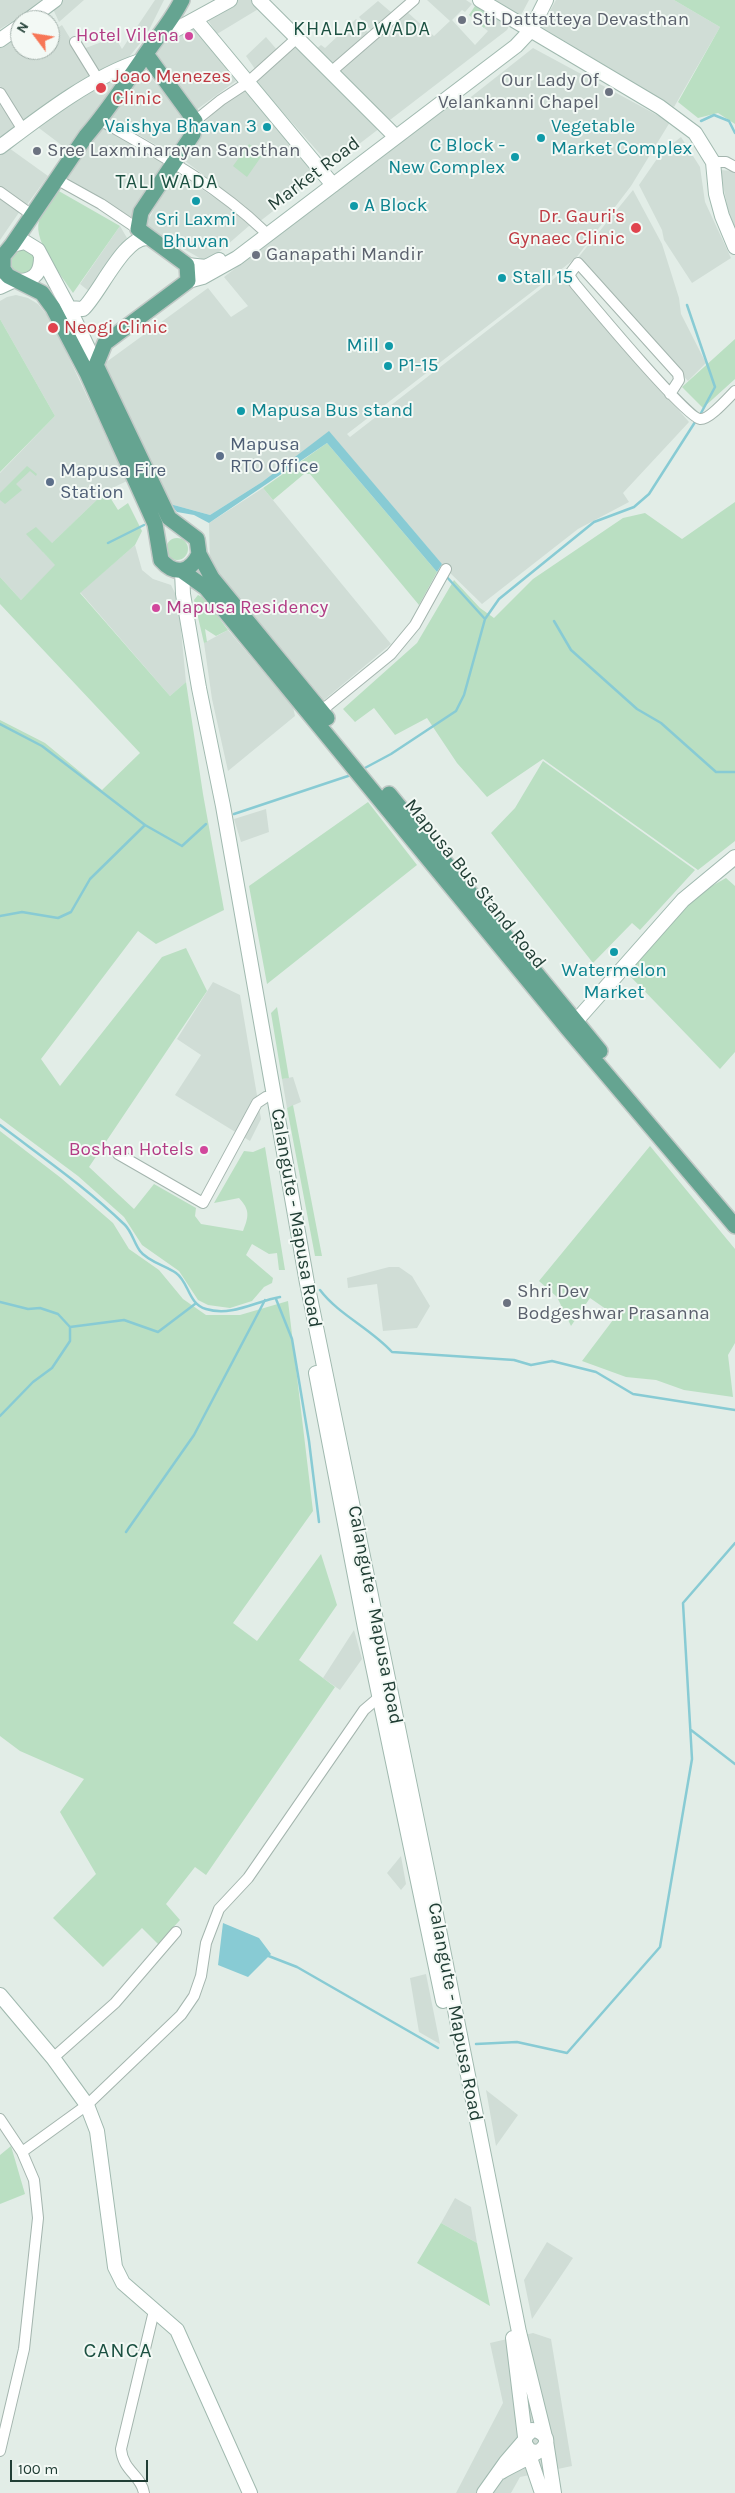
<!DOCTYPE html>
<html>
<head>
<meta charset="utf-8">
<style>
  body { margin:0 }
  #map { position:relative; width:735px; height:2493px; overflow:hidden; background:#e2ede7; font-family:Karla,sans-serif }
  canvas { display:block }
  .north { position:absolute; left:10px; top:10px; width:50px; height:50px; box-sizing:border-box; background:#f3f9f5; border:1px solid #9faea8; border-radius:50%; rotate:301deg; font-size:14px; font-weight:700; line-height:20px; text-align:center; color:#213e35 }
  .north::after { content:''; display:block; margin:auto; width:18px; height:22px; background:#f77656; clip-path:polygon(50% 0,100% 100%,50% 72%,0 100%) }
  .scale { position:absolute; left:10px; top:2460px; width:138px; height:22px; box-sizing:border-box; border:2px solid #213e35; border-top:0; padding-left:6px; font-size:15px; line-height:18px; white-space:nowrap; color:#213e35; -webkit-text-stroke:4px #f3f9f5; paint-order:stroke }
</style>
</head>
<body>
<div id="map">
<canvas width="735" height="2493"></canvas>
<div class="north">N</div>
<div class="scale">100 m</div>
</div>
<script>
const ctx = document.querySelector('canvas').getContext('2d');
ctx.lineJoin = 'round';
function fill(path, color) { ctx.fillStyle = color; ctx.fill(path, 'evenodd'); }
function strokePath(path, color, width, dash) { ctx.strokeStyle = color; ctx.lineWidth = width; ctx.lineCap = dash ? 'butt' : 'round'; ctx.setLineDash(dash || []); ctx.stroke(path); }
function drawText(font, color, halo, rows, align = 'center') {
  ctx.font = font + ' Karla,sans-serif'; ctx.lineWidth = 4; ctx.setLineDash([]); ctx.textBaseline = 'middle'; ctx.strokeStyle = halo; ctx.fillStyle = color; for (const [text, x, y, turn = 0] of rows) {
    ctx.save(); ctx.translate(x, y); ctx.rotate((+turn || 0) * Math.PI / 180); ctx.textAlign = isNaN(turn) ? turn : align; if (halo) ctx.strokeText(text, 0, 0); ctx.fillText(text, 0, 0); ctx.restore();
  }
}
fill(new Path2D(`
  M0,0H47L0,29Z
  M63,0H84L59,22L53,9Z
  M155,0H164L146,36L129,57L99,75L83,49L115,37L122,49Z
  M234,0H254L260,8L217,34L206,17Z
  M427,0H466L472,4L465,12L462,10L452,20L475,45L488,31L484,28L493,17L509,26L507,30L386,123L337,70L406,11L434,36L450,21Z
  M494,0H529L520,17Z
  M556,0H674L720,27L674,107L541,27Z
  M378,1L392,13L371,30L359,17Z
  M45,13L56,29L62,25L95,79L22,121L0,86V42L20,29V50H50V20H34Z
  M356,19L368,32L331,65L316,49L321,45L325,48Z
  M194,24L236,81L196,110L152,50Z
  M266,37L278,51L255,69L246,56Z
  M297,45L380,128L333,164H329L255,81Z
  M533,48L670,122L631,186L576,258L347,434L350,437L560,274L689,422L623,493L629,502L578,529L482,604L446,569L329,432L262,482L210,515L170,504L106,370L105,363L208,288L231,317L248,306L224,277L443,108L458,99L462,104Z
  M144,69L185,118L183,133L170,153L108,117Z
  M118,71L123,77L68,150L35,125Z
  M247,89L317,177L259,222L244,209L246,207L185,161V156L195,141L202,125L227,99Z
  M0,100L18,127L0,140Z
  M101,127L108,128L164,163L131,217L63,177Z
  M681,137L700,167L705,202L731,258L692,283L664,240L662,230L639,185L661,153Z
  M9,148L48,176L26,206L0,188V154Z
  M720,170L735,171V228L728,210Z
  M177,173L247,219L250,225L211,259L203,260L151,230L146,225L157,203Z
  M633,190L662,244L679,298L681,314L706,363L688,381L577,259Z
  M0,197L20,211L0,240Z
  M120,226L127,238L90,292L80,284Z
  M16,295L28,298L38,304L51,320L127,481L106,491L43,552L56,565L21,600L0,577V473L55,416L0,319V301L7,297Z
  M263,488L391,644L324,700L210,563L209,523Z
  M135,545L142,570L153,579L171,585L178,599L186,682L170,696L80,592Z
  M228,630L293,707L295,716L228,771L212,699L204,643Z
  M266,809L269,832L241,842L234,819Z
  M213,982L240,995L261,1119L250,1141L175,1095L201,1055L177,1039Z
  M293,1077L301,1102L287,1108L282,1079Z
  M389,1267H399L412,1276L430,1306L417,1328L383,1331L377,1284L348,1288L347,1278Z
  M354,1630L362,1659L340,1690L323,1678Z
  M401,1856L406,1884L401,1890L387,1873Z
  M426,1974L440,2044L419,2032L410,1978Z
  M486,2090L518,2115L496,2146Z
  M455,2198L471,2207L477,2243L441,2223Z
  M547,2242L573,2258L532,2319L524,2280Z
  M533,2333L551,2339L572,2466L520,2477L511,2493H456L503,2403L490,2343Z`), '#d0ddd6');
fill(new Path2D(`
  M674,0H735V124L718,113L698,118L678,102L720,27Z
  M475,6L493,17L484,28L469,15Z
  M249,144L263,154L247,177L233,166Z
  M57,190L120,226L73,293C62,276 33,242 39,221C43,210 52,200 57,190Z
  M9 261a13 13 0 1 1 26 0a13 13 0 1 1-26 0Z
  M0,319L55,416L0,472Z
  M735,339V379L703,408L682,387Z
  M327,443L437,572L419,605L310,474H304L273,500L263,488Z
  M27,466L37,474L36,476L30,471L16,484L22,490L5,504L0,500V493Z
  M106,491L118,510L128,503L142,531L135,545L80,593L170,696L186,682L203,794L224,910L156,944L138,931L41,1059L60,1086L162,957L186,948L207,991L89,1167L134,1209L154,1184L196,1208L195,1216L201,1224L243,1231C249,1216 250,1210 239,1198L214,1203L244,1151L253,1152L265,1147L285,1270H279L277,1253L269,1254L252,1244L246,1255L273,1278L272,1283L264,1287L252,1301L230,1308L208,1305L198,1300L179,1271L142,1245L124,1217L78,1176L0,1118V720L45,743L102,790L140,753L0,604V577L21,600L55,565L26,534L36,527L52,543Z
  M735,502V841L698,870L543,759L487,797L457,763L427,718L395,735L374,708L355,722L343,709L417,643L454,580L480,608L494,618L533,579L623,518L645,513L682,539Z
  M166 549a11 11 0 1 1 22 0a11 11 0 1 1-22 0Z
  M198,595L204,598L228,630L216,636L205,629L207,642L204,643L194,600Z
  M543,761L695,870L640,930L632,923L593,963L491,833L515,808Z
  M368,802L417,865L267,984L249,886Z
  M726,878L735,886V1052L720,1069L627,973L696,895Z
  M277,1007L289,1078L282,1079L271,1013Z
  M293,1105L322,1256H315L287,1108Z
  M0,1131L61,1178L113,1223L129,1249L159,1270L183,1299L206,1315H240L288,1301L313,1511L233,1623L257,1641L321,1554L337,1605L299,1660L335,1687L206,1875L195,1867L166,1904L180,1920L158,1944L142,1928L103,1967L53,1918L96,1874L60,1812L84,1779L20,1751L0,1736Z
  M650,1146L735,1249V1343L728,1355L733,1397L684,1390L656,1380L626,1377L582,1361L616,1316L590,1298L571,1326L557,1297L539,1281Z
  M11,2146L25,2194L0,2204V2155Z
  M441,2223L477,2243L490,2306L417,2263Z`), '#badfc2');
fill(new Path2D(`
  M329,431L442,564L437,572L327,443L209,523L194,515L177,512L170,504L210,515L262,482Z
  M223,1923L259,1938L271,1954L248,1977L218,1965Z`), '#88cbd4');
strokePath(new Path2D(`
  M701,121L714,115L729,121L735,133
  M687,305L715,387L700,415
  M108,543L144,525
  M445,575L485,619
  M554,621L571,650L637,709L661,723L716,772H735
  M0,724L42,746L145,825L182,846L206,824
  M363,769L391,754L456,711L464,695L485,619L499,599L594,522L634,507L649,494L697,419
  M234,814L351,775
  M0,916L22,912L58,918L71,912L90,879L145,825
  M0,1125C42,1157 87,1188 125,1225C132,1232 134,1243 140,1251C147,1261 166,1266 176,1273C189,1282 188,1304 206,1309C232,1317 256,1301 280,1297
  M320,1290C339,1315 370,1328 392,1352L514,1360L531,1365L552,1361L596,1372L633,1394L735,1410
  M276,1299L292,1339L309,1441L319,1522
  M0,1302L28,1309L40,1308L58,1314L70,1327L124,1320L158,1332L195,1304
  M0,1416L33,1382L52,1368L70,1341V1327
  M126,1532L194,1435L265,1300
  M691,1730L735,1764
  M266,1955L297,1967L438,2048
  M476,2044L517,2042L567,2053L660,1947L692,1759L683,1603L735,1543`), '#88cbd4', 2.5);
const street = new Path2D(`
  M75,42L99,81
  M332,71L414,0
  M0,93L23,130
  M100,120C157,153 215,184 263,230
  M195,121L221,100L247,83L297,38
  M713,162H726L735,167
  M56,179L101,204L138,229
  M0,192L32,215
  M670,394L679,380L678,374L578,263L569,275L575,284C590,302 686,418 700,419C709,420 728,398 735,391
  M321,711L391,654L415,625L446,569
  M118,1154L203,1203L257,1103L266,1097L274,1096
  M53,2058L115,2003L176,1932
  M0,2119L22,2152L34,2180L38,2218L24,2349L0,2451
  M22,2152L87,2105L181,2015L194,1996L201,1976L206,1943L219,1909L248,1878L364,1710L384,1693
  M144,2493C141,2475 123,2471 121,2449L154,2311`);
const secondary = new Path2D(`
  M259,0L396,137
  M480,0L660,107L695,133L713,162L716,194L722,216L735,247
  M28,20L55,0
  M196,20L333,185
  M161,33L168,34L230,0
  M0,40L20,26
  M0,147C41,116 91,77 140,61
  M12,245L25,242L38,250L69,308L96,365
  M187,265L206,267L219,260
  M22,281C36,279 41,271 41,257
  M188,281L203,277L237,258L516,46L531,30L546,0
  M0,287L15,280
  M69,308L83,309C100,293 124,236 148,238
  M182,571L183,594L199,688L223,806L307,1283L428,1874L519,2332L545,2437
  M569,1029L683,900L735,857
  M316,1373L365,1628L443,2001
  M0,1995L53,2058L87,2105L97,2131L115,2267L123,2283L177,2330L250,2493
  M513,2338L525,2437
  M546,2441L554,2493
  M527,2449L542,2493
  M501,2472C510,2466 538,2454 543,2448C552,2439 541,2430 532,2430L525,2437V2444L530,2451L537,2452
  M484,2493L506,2462L524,2441`);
const primary = new Path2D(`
  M146,54L195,121L193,134L141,212L138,229L187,265L188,281L105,343L96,365L169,518L197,539L199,554C190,573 175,576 161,560L155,524L87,373L53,308L42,293L8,276L3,269V256L12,245L86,136C107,112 123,87 141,61C155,39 170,24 182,0
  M199,554L212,578L327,718
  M182,571L206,588L568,1029L735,1226
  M389,794L600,1051`);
strokePath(street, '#a4b5ae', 12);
strokePath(secondary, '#a0b9af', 16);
strokePath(primary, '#c1c9c6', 18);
strokePath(street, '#fff', 10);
strokePath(secondary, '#fff', 14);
strokePath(primary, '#65a491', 15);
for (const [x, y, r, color] of [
  [462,20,5,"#6b7280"],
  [189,36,5,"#d1479c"],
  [101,88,6,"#e0444e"],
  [609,92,5,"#6b7280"],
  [267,127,5,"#0f9aa8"],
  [541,138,5,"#0f9aa8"],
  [37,151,5,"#6b7280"],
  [515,157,5,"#0f9aa8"],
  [196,201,5,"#0f9aa8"],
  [354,206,5,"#0f9aa8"],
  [636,228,6,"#e0444e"],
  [256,255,5,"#6b7280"],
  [502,278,5,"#0f9aa8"],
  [53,328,6,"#e0444e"],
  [389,346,5,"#0f9aa8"],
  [388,366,5,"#0f9aa8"],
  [241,411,5,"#0f9aa8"],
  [220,456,5,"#5c6f8a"],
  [50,482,5,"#5c6f8a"],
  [156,608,5,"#d1479c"],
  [614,952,5,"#0f9aa8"],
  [204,1150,5,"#d1479c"],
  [507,1303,5,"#6b7280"]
]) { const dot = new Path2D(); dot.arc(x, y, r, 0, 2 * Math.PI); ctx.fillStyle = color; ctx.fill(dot); strokePath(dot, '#f3f9f5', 2); }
drawText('19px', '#5b616d', '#f3f9f5', [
  ["Sti Dattatteya Devasthan",472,20],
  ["Our Lady Of",599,81,"right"],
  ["Velankanni Chapel",599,103,"right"],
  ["Sree Laxminarayan Sansthan",47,151],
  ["Ganapathi Mandir",266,255],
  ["Shri Dev",517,1292],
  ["Bodgeshwar Prasanna",517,1314]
], 'left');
drawText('19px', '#b23c85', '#f3f9f5', [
  ["Hotel Vilena",179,36],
  ["Mapusa Residency",166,608,"left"],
  ["Boshan Hotels",194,1150]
], 'right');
drawText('19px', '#be3a42', '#f3f9f5', [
  ["Joao Menezes",112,77],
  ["Clinic",112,99],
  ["Dr. Gauri's",625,217,"right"],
  ["Gynaec Clinic",625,239,"right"],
  ["Neogi Clinic",64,328]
], 'left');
drawText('19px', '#0d838f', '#f3f9f5', [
  ["Vaishya Bhavan 3",257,127,"right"],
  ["Vegetable",551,127],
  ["Market Complex",551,149],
  ["C Block -",505,146,"right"],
  ["New Complex",505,168,"right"],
  ["A Block",364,206],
  ["Sri Laxmi",196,220,"center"],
  ["Bhuvan",196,242,"center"],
  ["Stall 15",512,278],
  ["Mill",379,346,"right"],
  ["P1-15",398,366],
  ["Mapusa Bus stand",251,411],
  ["Watermelon",614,971,"center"],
  ["Market",614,993,"center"]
], 'left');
drawText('19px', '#213e35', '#f3f9f5', [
  ["Market Road",314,174,-37],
  ["Mapusa Bus Stand Road",475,884,51],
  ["Calangute - Mapusa Road",296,1218,80],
  ["Calangute - Mapusa Road",375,1615,79],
  ["Calangute - Mapusa Road",455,2012,79]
]);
drawText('19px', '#4e5e75', '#f3f9f5', [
  ["Mapusa",230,445],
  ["RTO Office",230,467],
  ["Mapusa Fire",60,471],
  ["Station",60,493]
], 'left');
ctx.letterSpacing = '1px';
drawText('20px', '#1c5142', '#f3f9f5', [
  ["KHALAP WADA",362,29],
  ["TALI WADA",167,182]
]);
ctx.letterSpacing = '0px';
ctx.letterSpacing = '1px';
drawText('21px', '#1c5142', '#f3f9f5', [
  ["CANCA",118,2351]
]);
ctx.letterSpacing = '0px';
</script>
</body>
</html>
